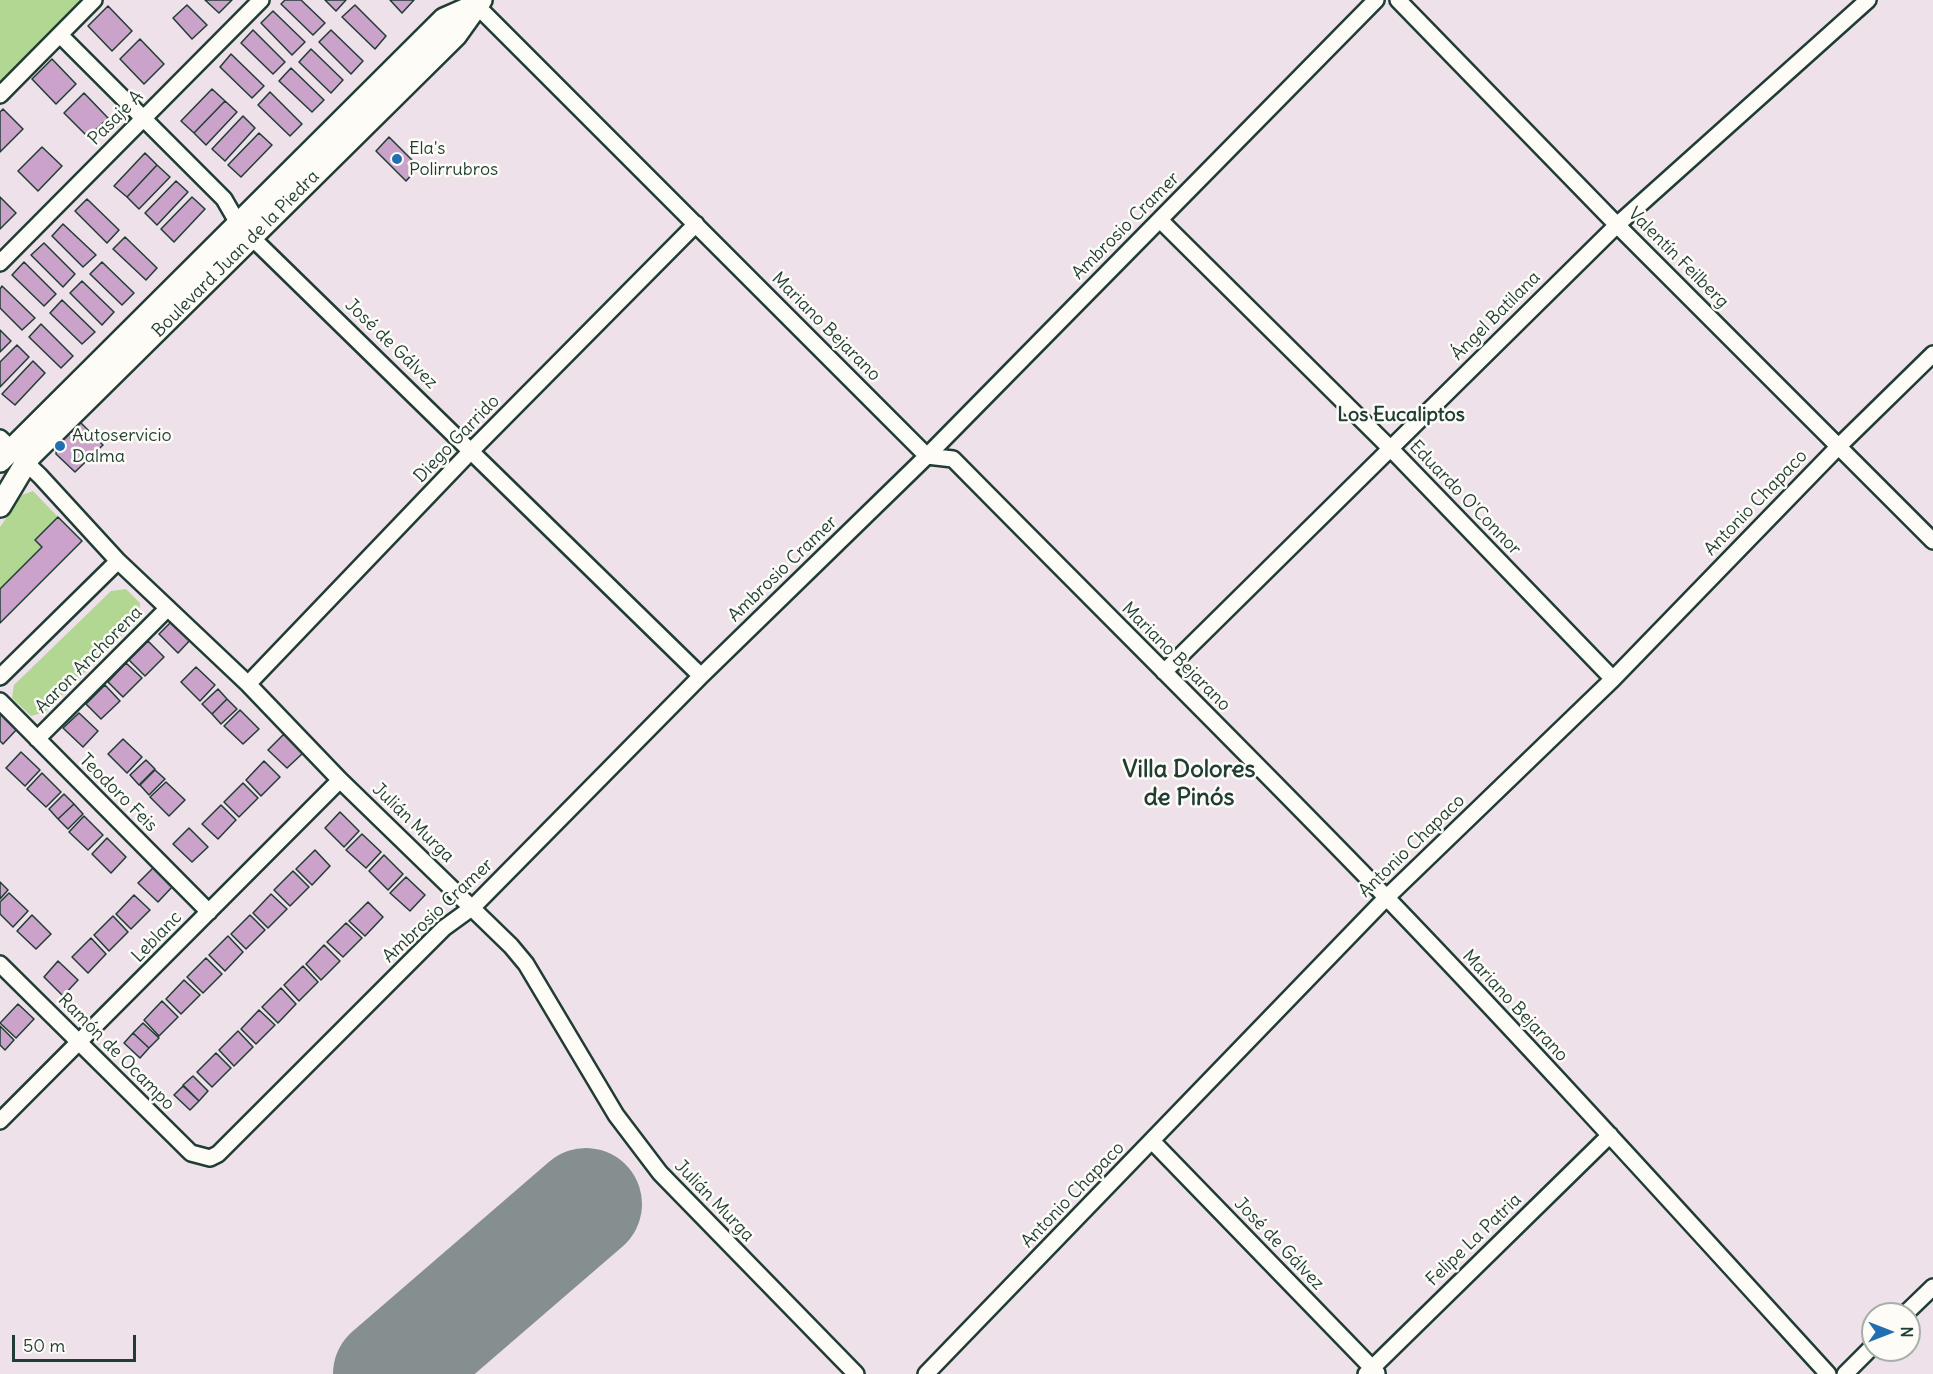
<!DOCTYPE html>
<html>
<head>
<meta charset="utf-8">
<style>
  body { margin:0 }
  #map { position:relative; width:1933px; height:1374px; overflow:hidden; background:#eee1ea; font-family:Delius,sans-serif }
  canvas { display:block }
  .north { position:absolute; left:1861px; top:1302px; width:60px; height:60px; box-sizing:border-box; background:#fdfcf7; border:2px solid #a4b0a9; border-radius:50%; rotate:90deg; font-size:16px; font-weight:700; line-height:24px; text-align:center; color:#1f3d34 }
  .north::after { content:''; display:block; margin:auto; width:21px; height:27px; background:#1f6fb2; clip-path:polygon(50% 0,100% 100%,50% 72%,0 100%) }
  .scale { position:absolute; left:12px; top:1335px; width:124px; height:27px; box-sizing:border-box; border:3px solid #1f3d34; border-top:0; padding-left:8px; font-size:18px; line-height:21px; white-space:nowrap; color:#1f3d34; -webkit-text-stroke:4px #fdfcf7; paint-order:stroke }
</style>
</head>
<body>
<div id="map">
<canvas width="1933" height="1374"></canvas>
<div class="north">N</div>
<div class="scale">50 m</div>
</div>
<script>
const ctx = document.querySelector('canvas').getContext('2d');
ctx.lineJoin = 'round';
function fill(path, color) { ctx.fillStyle = color; ctx.fill(path, 'evenodd'); }
function strokePath(path, color, width, dash) { ctx.strokeStyle = color; ctx.lineWidth = width; ctx.lineCap = dash ? 'butt' : 'round'; ctx.setLineDash(dash || []); ctx.stroke(path); }
function drawText(font, color, halo, rows, align = 'center') {
  ctx.font = font + ' Delius,sans-serif'; ctx.lineWidth = 5; ctx.setLineDash([]); ctx.textBaseline = 'middle'; ctx.strokeStyle = halo; ctx.fillStyle = color; for (const [text, x, y, turn = 0] of rows) {
    ctx.save(); ctx.translate(x, y); ctx.rotate((+turn || 0) * Math.PI / 180); ctx.textAlign = isNaN(turn) ? turn : align; if (halo) ctx.strokeText(text, 0, 0); ctx.fillText(text, 0, 0); ctx.restore();
  }
}
fill(new Path2D(`
  M0,0H84L0,84Z
  M33,491L58,517L35,540L42,547L0,589V527L22,495Z
  M126,589L140,603L139,618L45,712L31,716L12,698L14,685L111,591Z`), '#b2d792');
strokePath(new Path2D(`
  M389,1374L586,1204`), '#868f8f', 112);
const building = new Path2D(`
  M205,0H232L219,13Z
  M285,0H301L325,23L313,35L281,4Z
  M325,0H346L336,11Z
  M390,0H414L402,13Z
  M187,5L207,25L192,39L173,18Z
  M355,5L386,36L375,49L342,17Z
  M108,6L132,31L112,51L88,26Z
  M273,11L305,42L292,55L261,23Z
  M253,30L285,62L273,74L241,43Z
  M331,30L363,61L351,74L319,42Z
  M140,39L164,64L144,84L120,59Z
  M311,49L343,80L331,93L299,62Z
  M231,54L264,86L252,98L220,67Z
  M52,59L76,84L56,104L32,79Z
  M291,68L324,100L312,112L279,81Z
  M212,89L225,101L194,133L181,121Z
  M270,92L302,124L290,136L258,105Z
  M84,93L108,118L88,137L64,113Z
  M225,101L237,112L206,145L194,133Z
  M3,109L23,129L0,152V112Z
  M243,116L255,128L225,161L212,149Z
  M259,133L272,145L241,177L228,165Z
  M389,137L419,167L406,181L376,151Z
  M42,147L62,166L38,191L18,171Z
  M145,153L157,165L127,197L114,186Z
  M157,165L170,177L139,209L127,197Z
  M176,181L188,192L157,225L145,213Z
  M0,197L16,213L0,229Z
  M192,197L205,209L174,242L161,229Z
  M87,199L119,230L107,243L75,211Z
  M63,224L96,255L83,267L52,236Z
  M125,237L157,268L146,280L113,249Z
  M44,243L75,274L63,287L31,255Z
  M24,262L56,294L44,306L12,275Z
  M102,262L134,293L122,305L90,274Z
  M82,281L114,312L102,325L70,293Z
  M2,286L35,318L22,330L0,308V289Z
  M62,300L95,332L82,344L50,313Z
  M41,324L73,356L61,368L29,337Z
  M0,330L11,341L0,352Z
  M17,345L29,357L0,387V362Z
  M33,361L45,373L15,405L2,394Z
  M78,420L103,445L75,472L56,454L57,442Z
  M58,517L82,541L0,623V589L42,547L35,540Z
  M174,619L193,637L178,653L159,634Z
  M148,641L164,657L145,676L129,660Z
  M126,663L142,678L123,697L108,682Z
  M196,667L215,685L200,701L181,682Z
  M105,685L120,701L101,719L86,704Z
  M218,689L227,699L212,714L202,704Z
  M227,699L237,709L221,724L212,714Z
  M240,710L259,729L243,744L224,726Z
  M0,711L18,728L3,744L0,741Z
  M79,713L98,731L83,747L63,728Z
  M284,734L303,753L287,768L268,750Z
  M123,739L142,757L127,773L108,754Z
  M21,752L40,770L25,786L6,768Z
  M146,760L155,769L139,785L130,775Z
  M264,761L280,777L261,796L246,780Z
  M155,770L165,779L149,795L140,785Z
  M42,773L61,792L46,807L27,789Z
  M166,782L185,800L169,816L150,797Z
  M243,783L258,798L239,817L224,802Z
  M64,794L74,804L58,819L49,809Z
  M74,804L83,814L68,829L58,819Z
  M221,805L236,820L218,839L202,824Z
  M340,812L359,831L344,847L325,828Z
  M84,816L103,835L88,850L69,832Z
  M189,828L208,847L192,862L173,844Z
  M362,834L381,852L366,868L346,850Z
  M107,838L126,857L111,873L92,854Z
  M315,850L330,866L312,885L296,869Z
  M384,855L403,874L388,890L369,871Z
  M154,867L173,886L158,902L138,883Z
  M293,871L309,887L290,906L274,890Z
  M406,877L425,895L410,911L390,893Z
  M0,882L8,890L0,899Z
  M9,893L28,911L13,927L0,914V902Z
  M271,894L287,909L268,928L253,913Z
  M134,895L150,910L131,929L116,914Z
  M368,902L383,917L365,936L349,921Z
  M32,915L51,934L36,949L17,931Z
  M250,915L265,930L246,949L231,934Z
  M113,916L128,932L109,951L94,935Z
  M346,923L362,938L343,957L327,942Z
  M228,936L243,952L225,971L209,955Z
  M91,938L106,954L88,973L72,957Z
  M324,945L340,961L321,980L306,964Z
  M206,958L222,974L203,993L187,977Z
  M58,961L78,980L63,996L44,977Z
  M303,966L318,982L299,1001L284,985Z
  M184,980L200,995L181,1014L166,999Z
  M281,988L296,1004L278,1023L262,1007Z
  M162,1001L178,1017L159,1036L144,1020Z
  M18,1004L34,1019L16,1038L0,1023Z
  M259,1010L275,1025L256,1044L241,1029Z
  M143,1023L159,1038L149,1048L133,1033Z
  M0,1026L14,1040L5,1050L0,1045Z
  M238,1031L253,1047L234,1066L219,1050Z
  M133,1033L149,1048L140,1058L124,1043Z
  M216,1053L231,1068L212,1087L197,1072Z
  M193,1076L208,1091L199,1101L183,1085Z
  M183,1086L199,1101L190,1110L174,1095Z`);
fill(building, '#caa2ca');
strokePath(building, '#1f3d34', 1.5);
const minor = new Path2D(`
  M471,0L927,456L953,459C1098,606 1244,750 1387,898C1537,1054 1682,1214 1828,1374
  M1398,0L1617,225L1933,541
  M60,35L224,199L239,225L701,676
  M0,95L94,0
  M1160,220L1390,448L1613,679
  M0,263L261,0
  M0,438L40,476L118,561L248,684L340,780L511,946L526,964L616,1115L660,1173L856,1374
  M1164,672L1617,225L1868,0
  M0,677L118,561
  M248,684L472,450L696,224
  M0,701L209,912
  M37,739L168,608
  M0,964L191,1153L210,1158L218,1154L444,928L473,907L701,676L927,456L1376,0
  M0,1121L340,780
  M1152,1141L1377,1373
  M1905,1314L1933,1287
  M926,1374L1386,898L1613,679L1840,445L1933,354
  M1366,1374L1610,1135
  M1845,1374L1873,1346`);
const secondary = new Path2D(`
  M0,461L444,19L476,5
  M0,506L30,456L456,35L481,0`);
strokePath(minor, '#1f3d34', 20);
strokePath(secondary, '#1f3d34', 26);
strokePath(minor, '#fdfcf7', 15);
strokePath(secondary, '#fdfcf7', 21);
for (const [x, y, r, color] of [
  [397,159,6,"#1f6fb2"],
  [60,446,6,"#1f6fb2"]
]) { const dot = new Path2D(); dot.arc(x, y, r, 0, 2 * Math.PI); ctx.fillStyle = color; ctx.fill(dot); strokePath(dot, '#fdfcf7', 2); }
drawText('18px', '#1f3d34', '#fdfcf7', [
  ["Pasaje A",116,118,-45],
  ["Ambrosio Cramer",1126,226,-45],
  ["Boulevard Juan de la Piedra",236,254,-45],
  ["Valentín Feilberg",1678,258,45],
  ["Ángel Batilana",1496,316,-45],
  ["Mariano Bejarano",826,327,45],
  ["José de Gálvez",391,344,44],
  ["Diego Garrido",457,439,-46],
  ["Eduardo O'Connor",1465,498,46],
  ["Antonio Chapaco",1756,503,-46],
  ["Ambrosio Cramer",783,569,-44],
  ["Mariano Bejarano",1176,657,45],
  ["Aaron Anchorena",89,660,-45],
  ["Teodoro Feis",118,793,45],
  ["Julián Murga",413,823,44],
  ["Antonio Chapaco",1412,846,-44],
  ["Ambrosio Cramer",438,911,-43],
  ["Leblanc",157,937,-46],
  ["Mariano Bejarano",1515,1006,47],
  ["Ramón de Ocampo",116,1052,45],
  ["Antonio Chapaco",1073,1195,-46],
  ["Julián Murga",714,1201,46],
  ["Felipe La Patria",1474,1240,-44],
  ["José de Gálvez",1279,1244,46]
]);
drawText('18px', '#1f3d34', '#fdfcf7', [
  ["Ela's",409,149],
  ["Polirrubros",409,170],
  ["Autoservicio",72,436],
  ["Dalma",72,457]
], 'left');
drawText('bold 20px', '#1f3d34', '#fdfcf7', [
  ["Los Eucaliptos",1401,415]
]);
drawText('bold 24px', '#1f3d34', '#fdfcf7', [
  ["Villa Dolores",1189,770],
  ["de Pinós",1189,798]
]);
</script>
</body>
</html>
